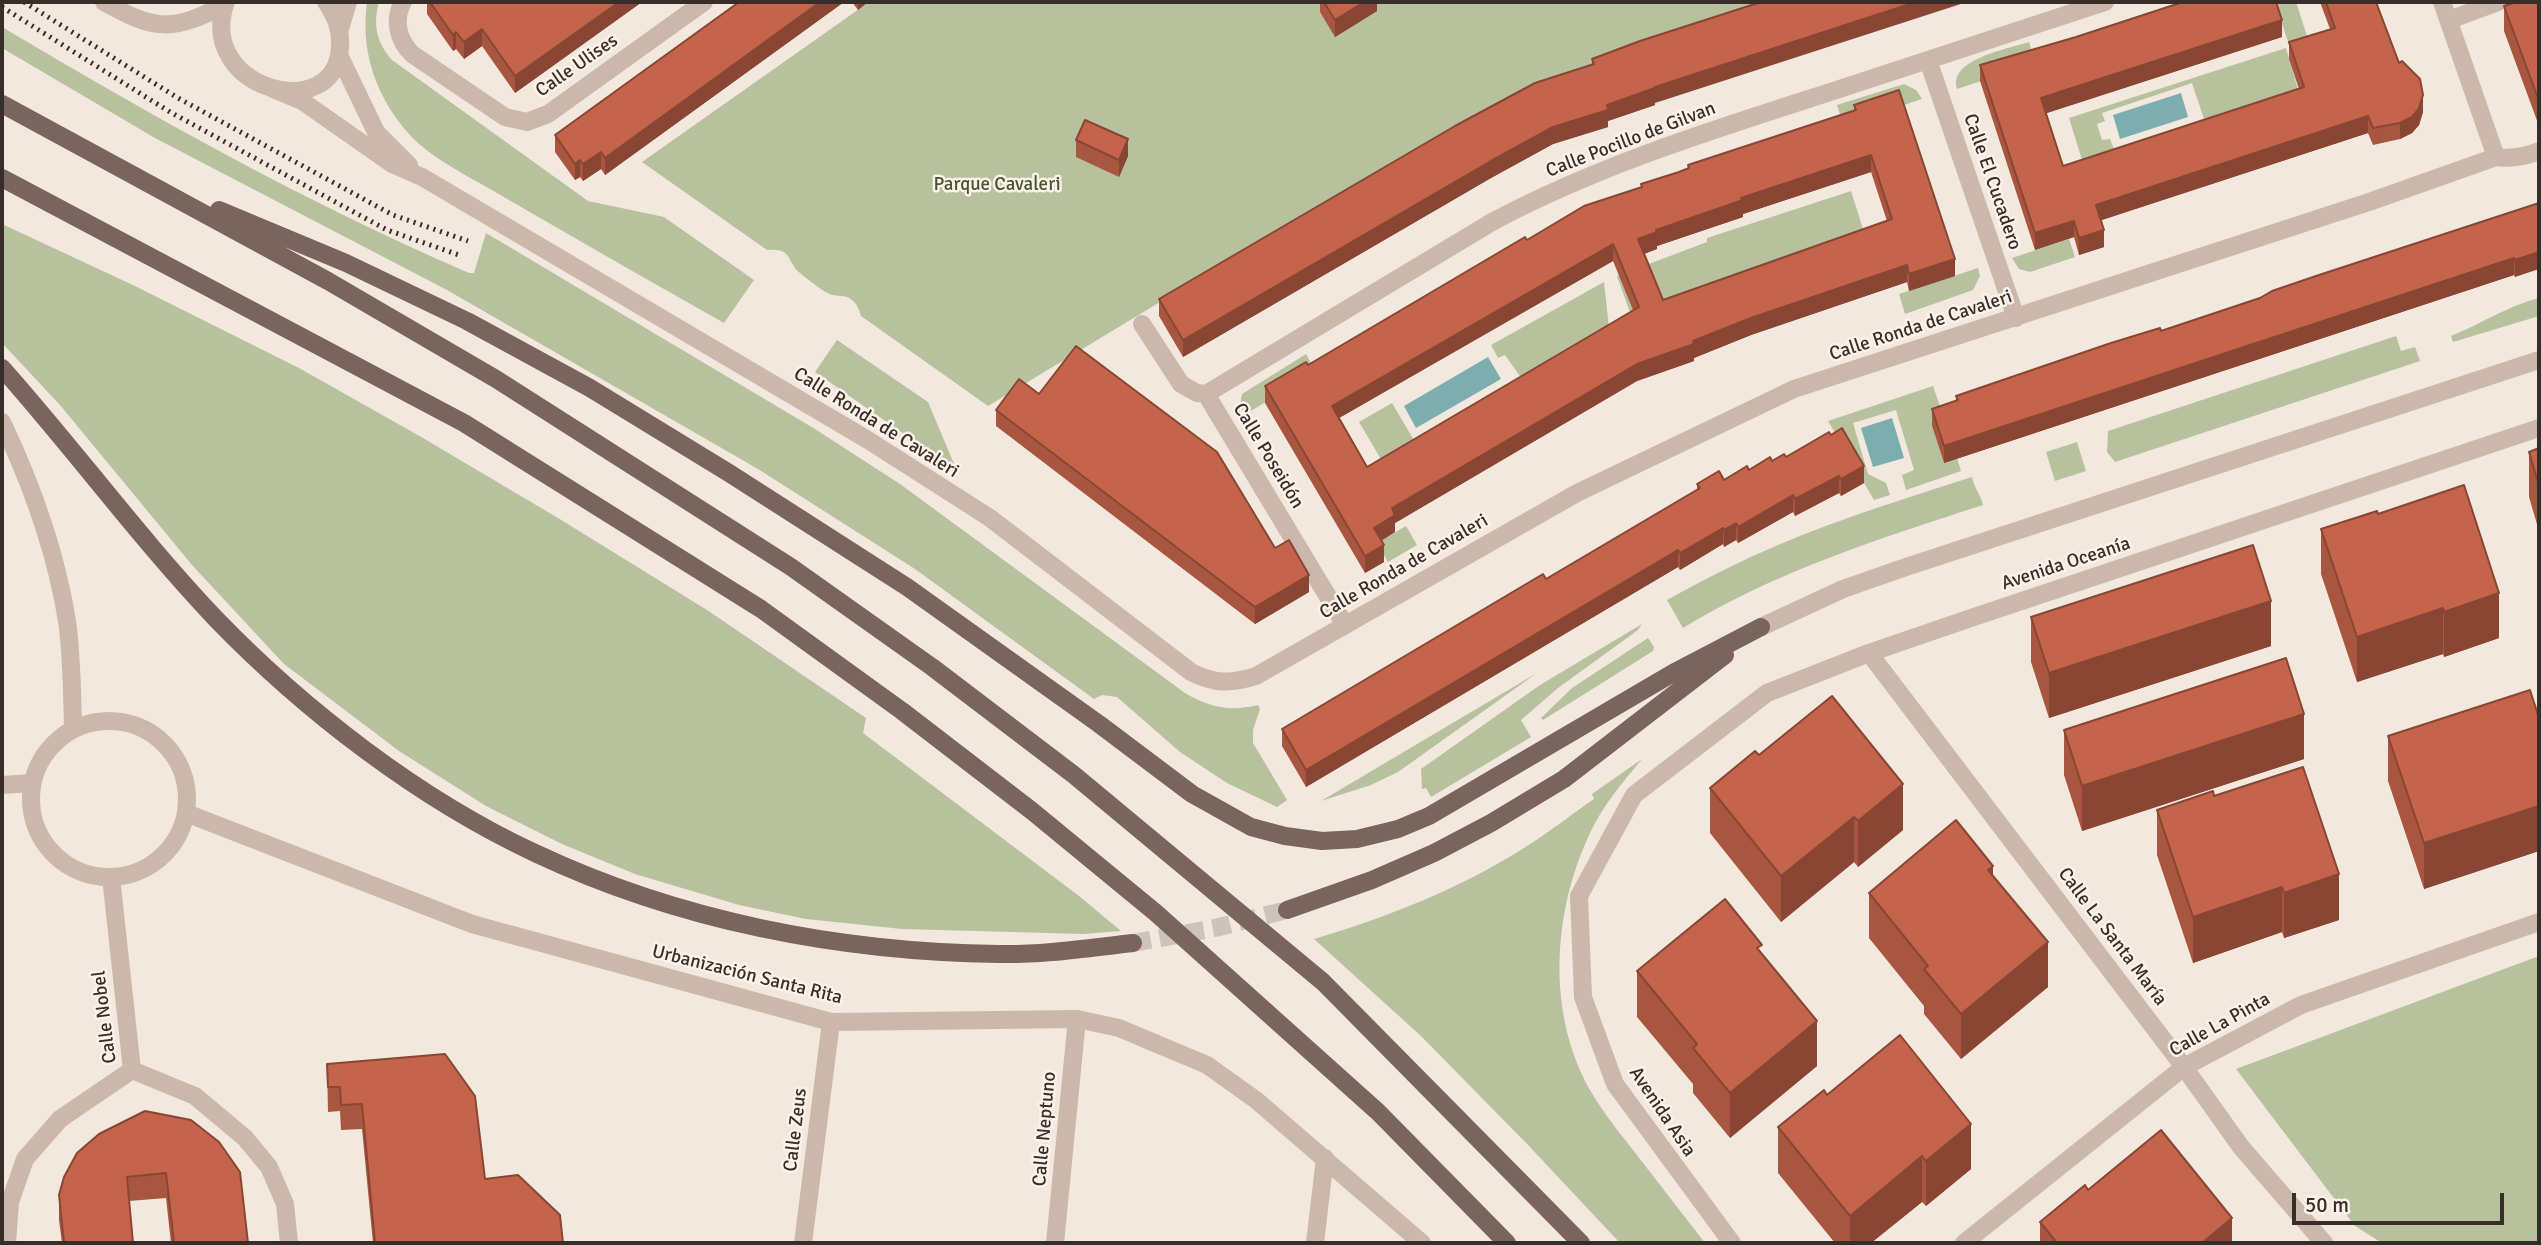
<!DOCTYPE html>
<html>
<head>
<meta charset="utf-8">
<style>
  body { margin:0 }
  #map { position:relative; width:2541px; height:1245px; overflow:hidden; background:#f2e8de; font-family:Signika,sans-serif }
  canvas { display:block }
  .frame { position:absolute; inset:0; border:4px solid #382e29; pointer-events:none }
  .scale { position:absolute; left:2292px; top:1193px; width:212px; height:32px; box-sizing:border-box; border:4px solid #382e29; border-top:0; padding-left:9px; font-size:21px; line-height:24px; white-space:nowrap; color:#382e29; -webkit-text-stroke:5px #faf2eb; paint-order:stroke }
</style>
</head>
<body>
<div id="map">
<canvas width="2541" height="1245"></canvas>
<div class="frame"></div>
<div class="scale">50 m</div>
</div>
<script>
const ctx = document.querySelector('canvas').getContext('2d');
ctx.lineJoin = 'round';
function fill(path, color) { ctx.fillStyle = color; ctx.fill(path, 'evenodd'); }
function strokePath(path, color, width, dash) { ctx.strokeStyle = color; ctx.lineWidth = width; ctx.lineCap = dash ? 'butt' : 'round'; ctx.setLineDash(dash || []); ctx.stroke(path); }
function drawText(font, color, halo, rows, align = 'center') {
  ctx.font = font + ' Signika,sans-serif'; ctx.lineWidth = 5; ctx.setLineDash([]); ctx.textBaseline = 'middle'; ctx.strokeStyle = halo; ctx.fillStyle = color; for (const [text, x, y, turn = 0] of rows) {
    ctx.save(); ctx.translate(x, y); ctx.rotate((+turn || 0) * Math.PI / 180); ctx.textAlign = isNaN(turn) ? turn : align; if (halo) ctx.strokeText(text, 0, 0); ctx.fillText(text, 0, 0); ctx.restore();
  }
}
fill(new Path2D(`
  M367,2H379C373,24 376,42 392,60L588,201L664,217L754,280L724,323C650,281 576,239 502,196C471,177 434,161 409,134C376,97 360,51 367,2Z
  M869,2H1774L1218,267L988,406L861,316C859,310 858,305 853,301C846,294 841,297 833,295C826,294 807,279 800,273C787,263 793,247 767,250L642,162Z
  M2275,2H2296L2309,42L2290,48Z
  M2,27C153,117 307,203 469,273H474L486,233L815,429L900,484L1185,693C1209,707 1230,712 1258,705L1260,709L1253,730V743L1287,800L1277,807L1227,783L1180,752L1117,697L1102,695L1094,699L915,569L758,469L447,290L155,138L2,48Z
  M2029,42L2036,63L1957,89C1948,59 2008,49 2029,42Z
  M2286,48L2299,93L2083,163L2069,118ZM2192,83L2204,119L2114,149L2110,139L2102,140L2097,124L2105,121L2102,113Z
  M1904,84L1916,90L1922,99L1843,125L1837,105Z
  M1851,191L1864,232L1632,318L1617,276L1707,242V238Z
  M2,224L135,286L299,368L423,438L558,518L707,610L866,718L863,733L1079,896L1121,931L1083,934L902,929L806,919L739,905L635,874L562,844L486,806L399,751L284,664L192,565L60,405L2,343Z
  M2069,239L2075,257L2030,272L2019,269L2012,258Z
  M1978,268L1980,276L1973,290L1905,314L1899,294Z
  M1604,282L1609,328L1522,379L1505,355L1498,358L1491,345Z
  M2539,298V316L2453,342L2451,336C2481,324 2507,306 2539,298Z
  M2396,336L2401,351L2415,347L2420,361L2115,462L2107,452L2108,431Z
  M837,340L928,402L957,471L815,372Z
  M1306,354L1316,372L1244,415L1240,404L1242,394Z
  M1933,386L1945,421L1932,426L1944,463L1957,458L1961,471L1906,490L1902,475L1914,470L1896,410L1853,423L1868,474L1886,483L1890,495L1874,500L1828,421Z
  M1392,403L1415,442L1382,461L1359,422Z
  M2077,442L2086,471L2055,481L2046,452Z
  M1972,477C1974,488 1981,495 1983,505C1879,539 1776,571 1683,628L1667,600C1703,580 1740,561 1778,545C1841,518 1907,498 1972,477Z
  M1406,526L1417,545L1388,562L1377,543Z
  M1642,624L1638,630L1558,688L1521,720L1531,737L1431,797L1426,788L1422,789L1421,769L1540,685Z
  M1648,638L1654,647L1653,651L1543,720L1541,718L1572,688Z
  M1537,673L1398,772L1371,785L1321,801Z
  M1642,759C1623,782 1603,805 1590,833C1553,911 1546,1012 1590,1090C1602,1111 1618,1131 1633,1150C1657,1181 1681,1212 1705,1243H1620L1529,1146L1421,1036L1314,939C1388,917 1459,889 1524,848C1548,833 1571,815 1594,799L1592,794Z
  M2539,956V1243H2382L2355,1226L2236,1069Z`), '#b7c19e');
fill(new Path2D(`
  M2181,93L2188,117L2120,139L2113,115Z
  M1488,357L1501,379L1416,428L1404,406Z
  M1892,418L1904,458L1873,467L1861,428Z`), '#7daeaf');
strokePath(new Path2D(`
  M1133,943L1215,928L1287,910`), '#cdc3ba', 18, [18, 9]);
strokePath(new Path2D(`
  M104,2C155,31 174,32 225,4V2
  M226,2C194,89 336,127 340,47C341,29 336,17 326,2
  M403,2C393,20 398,40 412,54L505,117L527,122L548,114L704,2
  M2442,2L2496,157
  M2449,20L2498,2
  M340,29L348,2
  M340,57L376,132L409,165
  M1928,60L2016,318
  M273,89L302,101L392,164L422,177L868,440L990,518L1191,672C1214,684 1231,684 1256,676L1577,493L1794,389L2369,202L2496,157C2512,159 2524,157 2539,151
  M1142,324L1181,384L1197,393L1206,394L1345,625
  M1206,394L1492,222C1595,167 1706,132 1818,96C1914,65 2009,33 2105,2
  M2,422C32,485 56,552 67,621C72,656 72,692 73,728
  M1761,627L1843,589L1906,567L2539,360
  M1869,653L2184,1067L2241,1147L2324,1243
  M31 799a78 78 0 1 1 156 0a78 78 0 1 1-156 0Z
  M2,785L32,783
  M186,813L472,924L831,1022L1077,1019L1119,1028L1207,1065L1256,1100L1422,1243
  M111,877L132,1070
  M132,1070L195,1096L245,1138L269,1167L285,1204L289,1243
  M7,1243L10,1202L25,1159L60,1119L132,1070
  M803,1243L831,1022
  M1055,1243L1077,1019
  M1315,1243L1325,1158
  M1732,1243L1615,1084L1583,997L1579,896L1634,795L1767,693L1869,653L1968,619L2539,428
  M1964,1243L2184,1067L2301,1005L2539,922`), '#cbb8aa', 18);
strokePath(new Path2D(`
  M2,104L328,281L496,379L791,567L932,667L1074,775L1323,982L1581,1243
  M2,178L464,423L761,609L902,711L1032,811L1156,913L1378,1112L1507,1243
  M219,210L346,263L467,321L590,388L729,473L907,587L1099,724L1192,794L1251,827L1285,836L1322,841L1357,839L1398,829L1429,816L1673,673L1761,627
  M2,368C75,450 140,539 216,619C304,710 419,799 535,853C679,921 840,952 999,954C1043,955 1088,948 1133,943
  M1287,910L1372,880L1434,853L1491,823L1564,779L1725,655`), '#7a645b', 18);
strokePath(new Path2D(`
  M24,2L178,98L393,215L468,241
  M2,7L170,112L387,230L462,256`), '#382e29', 5, [2, 5]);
fill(new Path2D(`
  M427,2H642L515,93L482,46L464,59L456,49L453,51L427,14Z
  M739,2H844L605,175L601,169L583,181L580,177L575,180L555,152V135Z
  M852,2H868L858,10Z
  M1320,2H1377V11L1335,37L1320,12Z
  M2320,2H2376L2399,63L2423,112L2419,125L2412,133L2400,139L2373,145L2368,133L2101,220L2104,247L2079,255L2074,237L2035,250L1980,81V65L2282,37L2046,113L2063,166L2299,89L2289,59V42L2330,29Z
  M2539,2V126L2504,31V6Z
  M1592,59L1655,103V105L1608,121V127L1553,144L1491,178L1183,357L1159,316V299L1592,65Z
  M1854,105L1955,276L1909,291L1907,282L1751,335L1694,358V361L1637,381L1395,523V532L1381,541L1384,562L1365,573L1265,403V386L1308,365L1527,240L1641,187V184L1679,172L1688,168V165L1854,111ZM1871,172L1887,221L1663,300L1644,254L1657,249V246L1743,217V214ZM1613,261L1633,310L1367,467L1339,418Z
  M1076,140L1128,156L1119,177L1076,157Z
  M2539,203L2515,277L2514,275L1944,463L1932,426V409L1956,401V396L2161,331Z
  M1039,394L1275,548L1309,592L1255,624L996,426V410Z
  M2539,448V531L2529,497V452Z
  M1786,457L1864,483L1841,496L1839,493L1795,516L1793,512L1738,543L1736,540L1724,547L1723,544L1680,570L1678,567L1306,787L1282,746V729L1546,579L1697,490V484L1724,480L1772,461Z
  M2378,514L2499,638L2444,657L2443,654L2357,682L2321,574V529Z
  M2031,617L2271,646L2049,718L2031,662Z
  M2539,718V851L2424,889L2388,781V736Z
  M2064,730L2304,759L2082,831L2064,775Z
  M1759,755L1903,830L1858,867L1854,862L1781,922L1710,833V788Z
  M2214,796L2339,920L2284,938L2282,932L2193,963L2157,855V810Z
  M1993,876L2048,987L1961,1059L1924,1014V1006L1869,938V893Z
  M1762,954L1817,1066L1730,1138L1693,1093V1084L1637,1017V971Z
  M327,1064L485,1179L563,1243H373L362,1129L341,1130L340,1111L328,1112Z
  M1827,1095L1971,1169L1926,1206L1922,1202L1871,1243H1835L1778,1173V1127Z
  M145,1111L248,1243H171L166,1198L129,1201L133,1243H62L59,1220V1195Z
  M2088,1190L2232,1243H2040V1222Z`), '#a95640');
fill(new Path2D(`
  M619,2H642L515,93V76Z
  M820,2H844L605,175V158Z
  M858,2H868L858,10Z
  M1364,2H1377V11L1335,37V20Z
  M1916,2H1967L1655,103V105L1608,121V127L1553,144L1491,178L1183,357V340L1491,161L1553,127L1655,87Z
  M2282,20V37L2041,115V98Z
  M482,29V46L464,59V42Z
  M456,32V49L453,51V35Z
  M2423,95V112L2419,125L2412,133L2400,139V123Z
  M2368,116V133L2096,222V205Z
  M1128,139V156L1119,177V160Z
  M601,152V169L583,181V164Z
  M1871,155V172L1743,214V217L1657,246V249L1638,256V239L1656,230L1741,198Z
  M580,160V177L575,180V164Z
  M2074,221V237L2035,250V233Z
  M2104,230V247L2079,255V238Z
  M1613,244V261L1332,422V406Z
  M2539,252V269L2515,277V260Z
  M2514,258V275L1944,463V446Z
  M1955,259V276L1909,291V274Z
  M1907,265V282L1751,335L1694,358V361L1637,381L1395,523V532L1374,545V528L1392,508L1637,364L1751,318Z
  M1864,466V483L1841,496V479Z
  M1839,476V493L1795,516V499Z
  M1793,495V512L1738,543V527Z
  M1736,523V540L1724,547V530Z
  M1723,528V544L1680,570V553Z
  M1384,545V562L1365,573V556Z
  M1678,550V567L1306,787V770Z
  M1309,575V592L1255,624V607Z
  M2499,593V638L2444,657V612Z
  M2271,601V646L2049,718V673Z
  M2443,608V654L2357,682V637Z
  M2304,714V759L2082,831V786Z
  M1903,784V830L1858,867V821Z
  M2539,806V851L2424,889V843Z
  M1854,817V862L1781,922V876Z
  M1993,866V911L1988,870Z
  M2339,874V920L2284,938V893Z
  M2282,887V932L2193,963V917Z
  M2048,942V987L1961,1059V1014Z
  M1817,1021V1066L1730,1138V1093Z
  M1971,1124V1169L1926,1206V1161Z
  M1922,1156V1202L1871,1243H1850V1216Z
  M2232,1218V1243H2202Z`), '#894634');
const building = new Path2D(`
  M430,2H619L515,76L482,29L464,42L456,32L453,35Z
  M739,2H820L605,158L601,152L583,164L580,160L575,164L555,135Z
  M1324,2H1364L1335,20Z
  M1761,2H1916L1655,87V88L1607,105L1608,110L1553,127L1491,161L1183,340L1159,299L1455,126L1535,83L1594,64L1592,59L1640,41Z
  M2183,2H2276L2282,20L2041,98L2063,166L2304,87L2289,42L2335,28L2326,2H2376L2399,63L2402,61L2420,79L2423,95L2419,108L2412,117L2400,123L2373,128L2368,116L2096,205L2104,230L2079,238L2074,221L2035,233L1980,65L2076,37Z
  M2517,2H2539V101L2504,6Z
  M1899,90L1955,259L1909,274L1907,265L1751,318L1693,341L1694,344L1637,364L1392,508L1395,515L1374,528L1384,545L1365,556L1265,386L1306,362L1308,365L1525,237L1527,240L1584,206L1642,187L1641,184L1679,172L1689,168L1688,165L1856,110L1854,105ZM1871,155L1892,219L1663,300L1638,239L1657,232L1656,230L1743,200L1741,198ZM1613,244L1639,307L1367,467L1332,406Z
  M1085,120L1128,139L1119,160L1076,140Z
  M2539,203V252L2515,260L2514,258L1944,446L1932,409L1958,400L1956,396L2111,343L2160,328L2161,331L2260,298L2272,291L2316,276Z
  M1076,346L1217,452L1275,548L1289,540L1309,575L1255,607L996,410L1019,379L1039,394Z
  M1842,428L1864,466L1841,479L1839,476L1795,499L1793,495L1738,527L1736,523L1724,530L1723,528L1680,553L1678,550L1306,770L1282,729L1543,574L1546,579L1700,488L1697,484L1719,471L1724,480L1747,466L1749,470L1770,457L1772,461L1784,454L1786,457L1829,432L1831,435Z
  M2539,448V486L2529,452Z
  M2464,485L2499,593L2444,612L2443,608L2357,637L2321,529L2377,511L2378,514Z
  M2253,545L2271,601L2049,673L2031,617Z
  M2286,658L2304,714L2082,786L2064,730Z
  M2530,690L2539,718V806L2424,843L2388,736Z
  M1832,696L1903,784L1858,821L1854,817L1781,876L1710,788L1755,751L1759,755Z
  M2303,767L2339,874L2284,893L2282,887L2193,917L2157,810L2213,791L2214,796Z
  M1956,820L1993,866L1988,870L2048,942L1961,1014L1924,969L1928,966L1869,893Z
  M1725,899L1762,945L1757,948L1817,1021L1730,1093L1693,1048L1697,1044L1637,971Z
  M1900,1035L1971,1124L1926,1161L1922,1156L1850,1216L1778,1127L1824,1090L1827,1095Z
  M445,1054L475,1096L485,1179L518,1175L560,1215L563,1243H375L362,1104L341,1105L340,1087H328L327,1064Z
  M145,1111L191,1120L219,1142L240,1172L248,1243H174L166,1173L127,1177L133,1243H64L59,1195L64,1177L77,1153L99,1134Z
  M2161,1130L2232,1218L2202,1243H2057L2040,1222L2085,1185L2088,1190Z`);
fill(building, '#c4644a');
strokePath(building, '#894634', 2);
drawText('19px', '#382e29', '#faf2eb', [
  ["Calle Ulises",577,66,-35],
  ["Calle Pocillo de Gilvan",1631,140,-21],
  ["Calle El Cucadero",1992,182,71],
  ["Calle Ronda de Cavaleri",1921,326,-18],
  ["Calle Ronda de Cavaleri",876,423,32],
  ["Calle Poseidón",1268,456,59],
  ["Avenida Oceanía",2066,564,-18],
  ["Calle Ronda de Cavaleri",1404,567,-30],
  ["Calle La Santa María",2112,937,53],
  ["Urbanización Santa Rita",747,975,14],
  ["Calle Nobel",105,1017,-97],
  ["Calle La Pinta",2220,1025,-29],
  ["Avenida Asia",1662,1112,56],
  ["Calle Neptuno",1045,1129,-85],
  ["Calle Zeus",796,1130,-83]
]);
drawText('19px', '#48562d', '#faf2eb', [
  ["Parque Cavaleri",997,185]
]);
</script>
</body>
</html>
